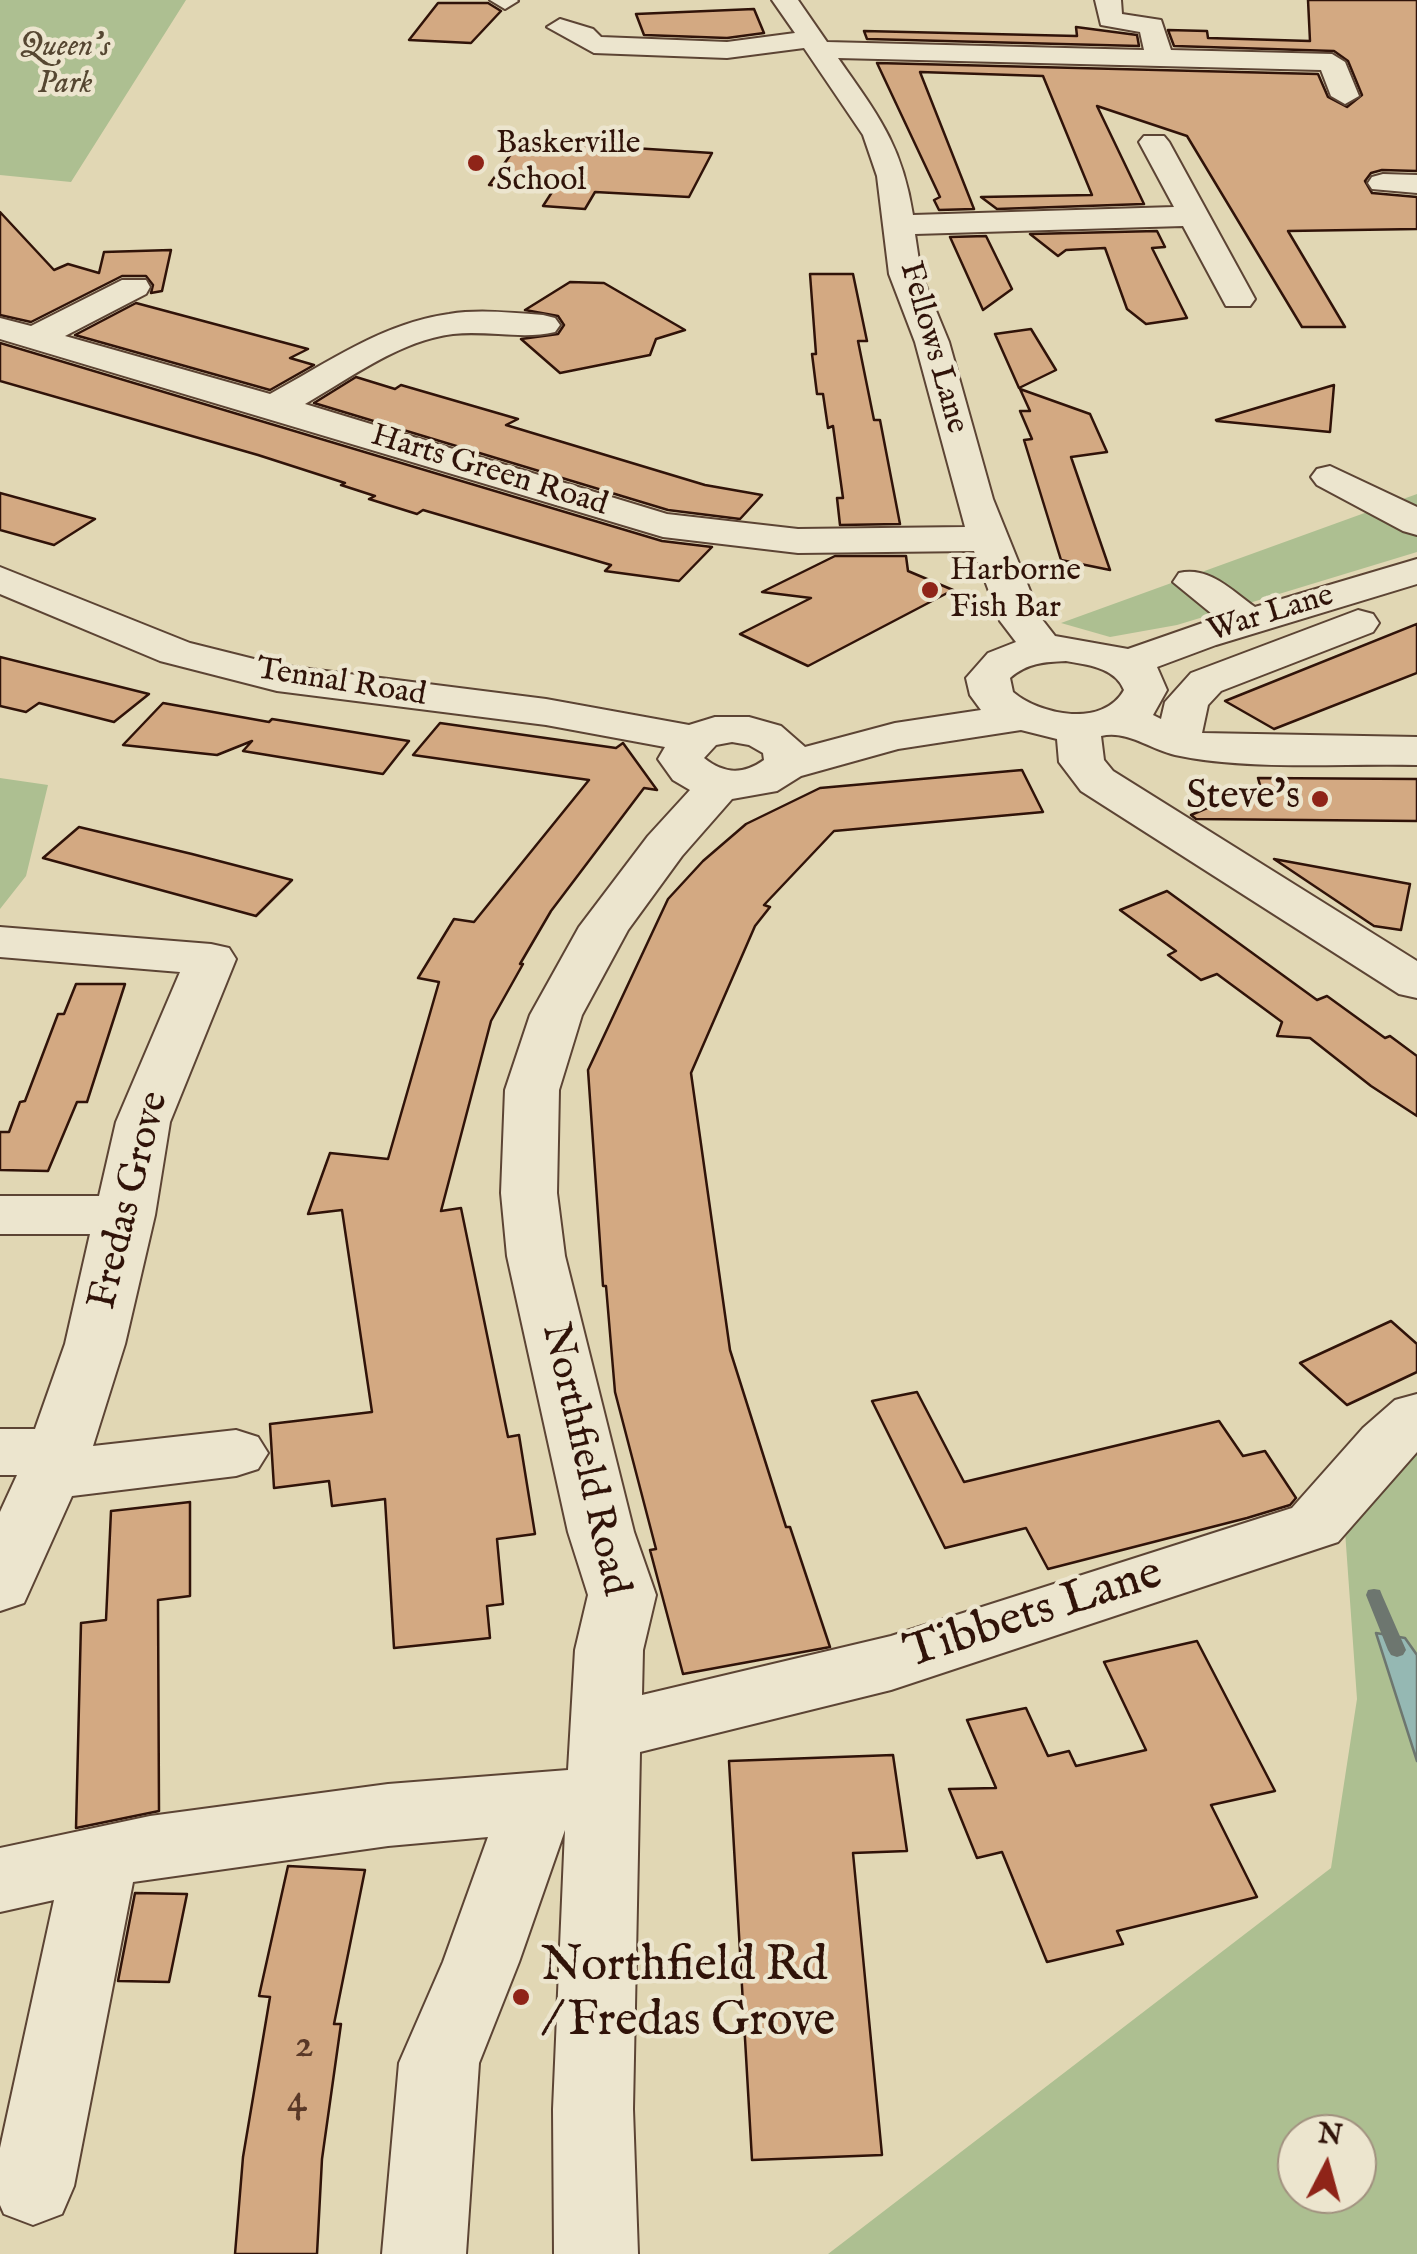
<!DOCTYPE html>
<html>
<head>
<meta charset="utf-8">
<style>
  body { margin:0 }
  #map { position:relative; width:1417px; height:2254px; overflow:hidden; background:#e1d7b4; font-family:"IM FELL English",serif }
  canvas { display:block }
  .north { position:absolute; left:1277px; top:2114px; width:100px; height:100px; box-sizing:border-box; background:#ece5ce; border:2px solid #a1917f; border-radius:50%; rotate:6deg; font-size:28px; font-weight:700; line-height:40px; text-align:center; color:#301309 }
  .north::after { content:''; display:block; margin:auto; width:35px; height:45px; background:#8f2418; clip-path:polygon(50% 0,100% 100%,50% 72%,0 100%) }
</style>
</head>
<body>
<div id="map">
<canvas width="1417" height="2254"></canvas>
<div class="north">N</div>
</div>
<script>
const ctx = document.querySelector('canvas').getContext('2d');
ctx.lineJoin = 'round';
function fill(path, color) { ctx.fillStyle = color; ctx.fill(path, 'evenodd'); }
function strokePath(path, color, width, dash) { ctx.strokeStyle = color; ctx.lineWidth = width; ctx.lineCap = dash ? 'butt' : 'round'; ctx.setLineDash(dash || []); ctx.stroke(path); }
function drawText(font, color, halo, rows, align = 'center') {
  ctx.font = font + ' "IM FELL English",serif'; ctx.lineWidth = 9; ctx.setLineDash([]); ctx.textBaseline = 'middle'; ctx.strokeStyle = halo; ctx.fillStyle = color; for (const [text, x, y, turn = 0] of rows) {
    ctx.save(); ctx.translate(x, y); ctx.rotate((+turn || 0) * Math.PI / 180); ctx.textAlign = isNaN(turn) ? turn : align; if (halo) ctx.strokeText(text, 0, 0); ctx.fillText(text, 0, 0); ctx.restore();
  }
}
fill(new Path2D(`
  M0,0H186L71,182L0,175Z
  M1417,494V552L1177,625L1110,637L1061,623Z
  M0,778L48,785L26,876L0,909Z
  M1417,1447V2254H828L1331,1868L1357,1699L1345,1531ZM1297,2134H1357V2194H1297Z`), '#adbf91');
const water = new Path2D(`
  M1376,1633L1405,1638L1417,1655V1761Z`);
fill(water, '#95b8b3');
strokePath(water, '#6d766f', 2.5);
fill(new Path2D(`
  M1374,1589L1380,1590L1382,1595L1406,1650L1403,1655L1397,1657L1391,1655L1388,1650L1366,1595L1368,1590Z`), '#6d766f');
const building = new Path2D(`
  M1308,0H1417V171L1382,170L1371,173L1365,181L1372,193L1417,197V229L1288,231L1345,327H1302L1187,136L1097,106L1144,204L997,209L981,197L1092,195L1043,76L920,72L974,209L939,210L934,200L940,197L877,63L1318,74L1328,97L1347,107L1362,95L1348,61L1334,51L1174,46L1168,30L1207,31L1208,38L1310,41Z
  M438,3H488L501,11L471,43L409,40Z
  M754,9L764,33L727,38L644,35L636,14Z
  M1076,27L1137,35L1139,46L867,39L864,31L1077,36Z
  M524,136L573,139L570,144L712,153L689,197L595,192L585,209L543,206L554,189L489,185Z
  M0,212L54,270L68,264L99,273L104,252L171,250L162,291L151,293L153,285L146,276H122L31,322L0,315Z
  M1157,231L1165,247L1152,248L1187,318L1146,324L1127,309L1105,248L1066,250L1058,256L1030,234Z
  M986,236L1012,289L983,310L950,237Z
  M810,274H853L867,341H858L874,420H880L900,524L840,525L837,498H843L833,426L828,428L823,394H817L812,354H816Z
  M570,282L604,283L685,330L656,339L650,355L560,373L521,339L558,334L564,325L558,316L525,310Z
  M136,303L308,349L290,358L314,365L270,390L75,335Z
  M1031,329L1056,370L1019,388L995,334Z
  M0,343L662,541L712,547L679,581L605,571L611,565L423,510L417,514L369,499L375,496L341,485L345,483L258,455L0,381Z
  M356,377L395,389L401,385L518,419L506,425L705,485L762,495L740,519L668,510L314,403Z
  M1334,385L1330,432L1217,421L1216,420Z
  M1020,389L1090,414L1107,452L1071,457L1110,570L1061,560L1024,440L1032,439L1020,411H1030Z
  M0,493L95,519L54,545L0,530Z
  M835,556H906L908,571L953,590L808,666L740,634L811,598L762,592Z
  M1417,624V673L1274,729L1225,701Z
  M0,657L149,694L114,722L39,703L26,712L0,706Z
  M163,703L269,722L272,719L409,741L383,774L243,751L252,741L217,755L123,745Z
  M440,723L616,748L623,743L657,790L644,788L551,911L520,964H523L491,1021L441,1211L461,1208L508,1437L519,1435L535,1534L497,1539L503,1604L487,1606L490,1638L394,1648L385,1499L332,1506L329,1481L274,1488L270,1424L372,1412L342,1210L308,1214L330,1153L388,1159L439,982L418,978L454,919L474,922L589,780L413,755Z
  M1022,770L1043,812L834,831L764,905L770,907L755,926L691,1073L730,1350L786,1527H790L830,1647L683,1674L650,1550L656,1549L615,1392L606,1286H603L588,1070L668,899L703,861L746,824L820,788Z
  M1258,778L1417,779V821L1196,819L1191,815L1260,785Z
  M79,827L192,854L292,880L256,916L43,858Z
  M1274,859L1410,884L1401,930L1374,926Z
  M1167,891L1317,1000L1327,996L1385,1038L1390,1036L1417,1056V1116L1371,1086L1310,1038L1277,1036L1282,1022L1217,974L1201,980L1168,955L1176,951L1120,910Z
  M76,984H125L87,1102H77L48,1171L0,1170V1132H9L20,1102L25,1101L58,1014H64Z
  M1391,1321L1417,1344V1372L1347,1405L1300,1363Z
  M917,1392L964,1482L1219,1421L1243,1456L1265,1451L1296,1498L1290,1505L1247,1518L1048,1569L1026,1528L945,1548L872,1401Z
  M190,1502V1596L158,1600L159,1811L76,1828L81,1623L106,1620L111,1511Z
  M1197,1641L1275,1791L1211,1805L1257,1897L1117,1931L1123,1944L1047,1962L1002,1852L977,1858L949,1789L996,1788L967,1720L1026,1708L1048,1756L1069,1751L1076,1766L1146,1750L1104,1662Z
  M893,1755L907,1851L853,1853L882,2155L752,2160L729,1761Z
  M288,1866L365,1870L334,2024H341L322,2159L317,2254H235L243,2157L270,1997L259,1996Z
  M135,1893L187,1894L169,1982L118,1981Z`);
fill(building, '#d3a982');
strokePath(building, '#301309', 2.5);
const minor = new Path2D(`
  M490,0H517L518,1L505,9Z
  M772,0H798L827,42L1144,50L1140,32L1101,25L1095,0H1121L1122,14L1161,20L1171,50L1332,54L1345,62L1359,96L1345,104L1331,96L1321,70L838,58C878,115 902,145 913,215L1174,207L1139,142L1144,136H1164L1169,142L1255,299L1250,306H1226L1183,226L915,234L921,274L949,342L993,499L1041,618L1055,636L1128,649L1217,618L1173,582L1179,573C1209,566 1231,590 1255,607L1417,559V584L1216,645L1157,667L1167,690L1153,715L1161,719L1165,702L1191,673L1358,610L1373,614L1379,623L1373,632L1221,691L1208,705L1202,733L1417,737V765C1340,763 1250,771 1175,755C1149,749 1128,730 1101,736L1104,760L1113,771L1417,961V998L1399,994L1081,791L1059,762L1057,739L1021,730L898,749L801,776L777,791L732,799L682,856L628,930L582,1015L559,1090L557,1193L565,1256L634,1532L656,1595L643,1650L642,1695L891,1636L1292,1508L1363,1428L1395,1400L1417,1394V1452L1338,1542L891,1690L640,1752L633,2109L638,2254H554L553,2109L565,1830L519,1962L479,2063L466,2254H382L399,2063L443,1962L488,1837L388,1846L133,1882L74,2186L62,2214L33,2225L4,2214L0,2205V2148L54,1900L0,1912V1848L150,1816L388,1784L568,1770L575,1650L588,1595L568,1532L507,1256L501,1193L505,1090L530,1015L579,927L648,836L690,790L673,780L658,759L665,747L546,725L277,691L160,661L0,594V567L190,643L278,665L546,699L689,725L715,717H749L781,726L805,747L895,723L981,710L970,695L966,678L988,653L1016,642L1000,621L974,551L798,553L663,537L0,339V318L31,326L122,280H146L150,287L146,294L65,336L270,394C327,363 383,323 449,314C480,309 512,313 543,315L555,318L560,325L555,332C523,340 487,330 453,334C401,340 350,378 305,404L667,514L798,529L965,527L915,342L889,274L877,176L863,135L804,48L727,58L594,53L547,27L560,19L593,29L601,37L727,42L795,33ZM1066,661C1087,665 1115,667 1124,690C1103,728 1040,715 1013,692L1010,678C1027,663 1044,662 1066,661ZM732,742L749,745L763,753L764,760C743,775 724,774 704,758L716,745Z
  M1383,174L1417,175V193L1372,189L1368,183L1372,177Z
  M1330,466L1417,507V535L1403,531L1317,485L1311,477L1317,469Z
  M0,927L211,944L229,948L236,959L170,1122L155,1215L125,1344L93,1446L236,1430L258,1437L268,1453L258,1469L236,1476L72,1496L24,1603L0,1611V1512L17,1475H0V1429H35L65,1344L90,1234H0V1196H99L116,1122L180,972L0,957Z`);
strokePath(minor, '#5c4434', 4);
fill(minor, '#ece5ce');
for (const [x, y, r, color] of [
  [476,163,10,"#8f2418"],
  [930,590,10,"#8f2418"],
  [1320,799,10,"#8f2418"],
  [521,1997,10,"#8f2418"]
]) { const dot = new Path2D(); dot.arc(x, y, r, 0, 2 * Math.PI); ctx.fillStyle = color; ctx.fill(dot); strokePath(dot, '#ece5ce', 4); }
drawText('italic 32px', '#564732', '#ece5ce', [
  ["Queen's",65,48],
  ["Park",65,85]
]);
drawText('32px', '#301309', '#ece5ce', [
  ["Baskerville",496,145],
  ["School",496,182],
  ["Harborne",950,572],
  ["Fish Bar",950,609]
], 'left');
drawText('32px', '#301309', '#ece5ce', [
  ["Fellows Lane",932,348,74],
  ["Harts Green Road",489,472,17],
  ["War Lane",1271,615,-17],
  ["Tennal Road",341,684,9]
]);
drawText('40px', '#301309', '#ece5ce', [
  ["Steve’s",1300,799]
], 'right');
drawText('40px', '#301309', '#ece5ce', [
  ["Fredas Grove",131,1201,-76],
  ["Northfield Road",583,1460,77]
]);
drawText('42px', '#593827', null, [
  ["2",304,2047],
  ["4",297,2102]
]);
drawText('48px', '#301309', '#ece5ce', [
  ["Tibbets Lane",1034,1616,-18]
]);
drawText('48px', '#301309', '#ece5ce', [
  ["Northfield Rd",541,1969],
  ["/ Fredas Grove",541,2024]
], 'left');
</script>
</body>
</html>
